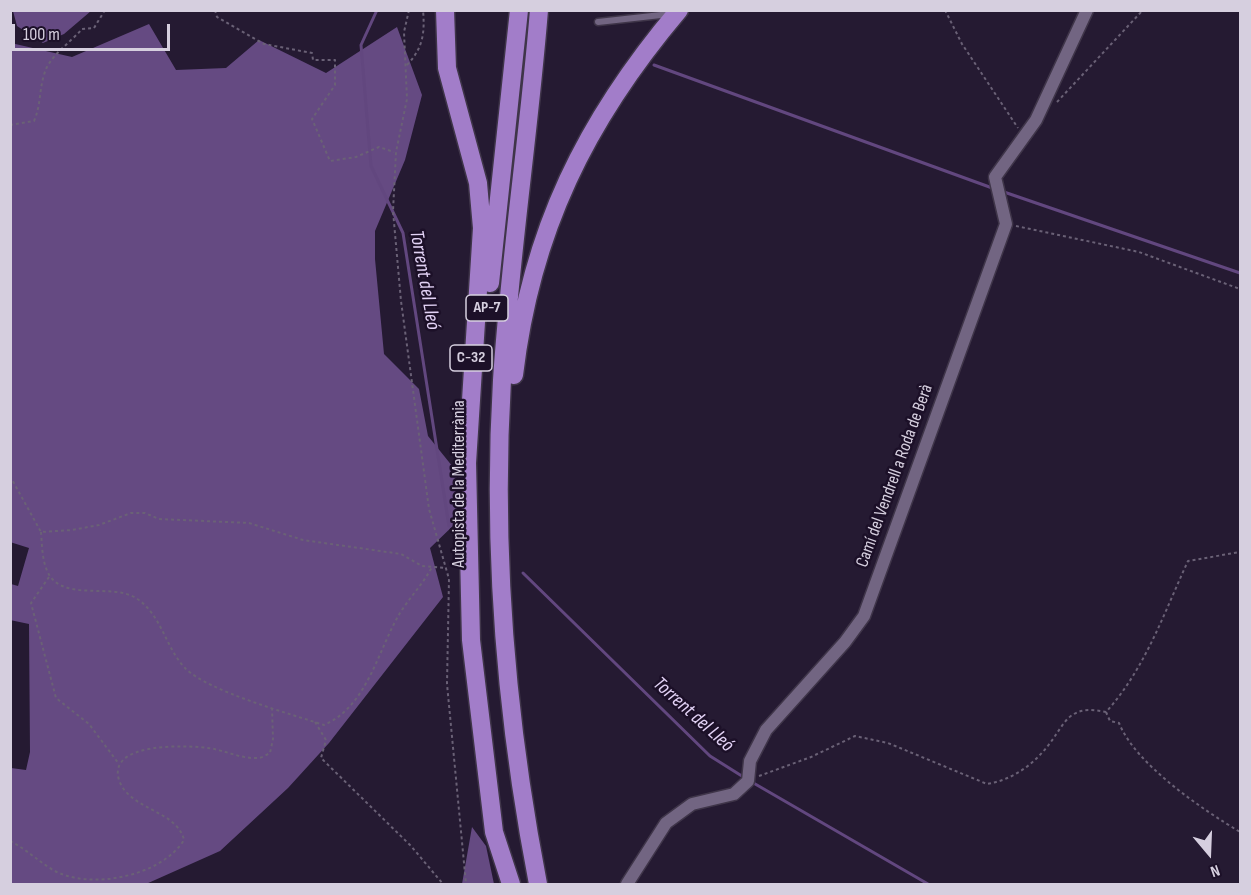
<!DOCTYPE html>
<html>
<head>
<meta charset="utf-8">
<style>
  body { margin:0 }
  #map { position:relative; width:1251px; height:895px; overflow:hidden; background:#251a32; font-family:"Sofia Sans Condensed",sans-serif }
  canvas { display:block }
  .frame { position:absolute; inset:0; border:12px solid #d6cfdf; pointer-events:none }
  .north { position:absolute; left:1179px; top:823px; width:60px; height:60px; -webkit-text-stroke:4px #1c1028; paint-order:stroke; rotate:161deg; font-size:16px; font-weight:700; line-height:24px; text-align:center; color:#d6cfdf }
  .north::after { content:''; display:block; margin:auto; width:21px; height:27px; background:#d6cfdf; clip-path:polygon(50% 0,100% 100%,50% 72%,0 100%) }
  .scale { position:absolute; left:12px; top:24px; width:158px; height:27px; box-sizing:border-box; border:3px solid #d6cfdf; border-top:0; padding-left:8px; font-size:18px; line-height:21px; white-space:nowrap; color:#d6cfdf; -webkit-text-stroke:4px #1c1028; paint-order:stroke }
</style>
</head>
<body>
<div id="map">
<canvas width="1251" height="895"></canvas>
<div class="frame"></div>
<div class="north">N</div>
<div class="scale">100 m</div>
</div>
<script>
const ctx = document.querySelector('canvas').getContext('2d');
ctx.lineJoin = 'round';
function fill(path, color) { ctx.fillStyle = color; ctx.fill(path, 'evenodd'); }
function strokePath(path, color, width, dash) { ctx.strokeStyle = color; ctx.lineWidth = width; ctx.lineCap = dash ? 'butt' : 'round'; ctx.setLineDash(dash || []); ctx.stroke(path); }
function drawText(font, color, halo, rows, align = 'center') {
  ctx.font = font + ' "Sofia Sans Condensed",sans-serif'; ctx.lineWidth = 5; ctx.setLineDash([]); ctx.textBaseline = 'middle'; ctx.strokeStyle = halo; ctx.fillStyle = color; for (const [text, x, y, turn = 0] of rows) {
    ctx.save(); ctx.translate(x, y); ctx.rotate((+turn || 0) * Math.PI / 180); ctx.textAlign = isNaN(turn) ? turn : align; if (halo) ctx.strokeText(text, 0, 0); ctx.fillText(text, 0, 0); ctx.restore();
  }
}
fill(new Path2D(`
  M13,11V10L91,11L64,34L43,43L17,26Z
  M149,24L176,70L226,68L259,40L326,73L397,27L422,95L405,160L375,231V259L384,354L419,389L428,436L457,472V522L430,548L443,597L329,743L288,788L220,851L146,884H11V768L26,770L30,752L29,624L10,620L11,584L18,586L29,548L10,542L11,43L72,57Z
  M472,827L486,846L494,884H462Z`), '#654a82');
strokePath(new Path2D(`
  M377,10L361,45L371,166L403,233L449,526
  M654,65L995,189
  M1004,192L1240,273
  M523,573L710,756L745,778
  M750,781L928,884`), '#62477f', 3);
const lane = new Path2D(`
  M598,22L670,14`);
const street = new Path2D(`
  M627,884L666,823L692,804L734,794L748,781L750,761L766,730L845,642L864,616L1006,224L995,177L1036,120L1087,10`);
const highway = new Path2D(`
  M445,10L447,68L478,183L482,228L467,463L471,640L494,832L511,884
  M490,283L519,10
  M514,375C531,231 586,120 679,10
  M538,884C506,719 492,548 502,380C510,256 529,134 539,10`);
strokePath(lane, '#3f3549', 9);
strokePath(street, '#3f3549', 15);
strokePath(highway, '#3f3549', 21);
strokePath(new Path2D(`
  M215,10L217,17L264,44L312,53L313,60H335V85L312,119L330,161L356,157L379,147L394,152
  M409,10L404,32L407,99L396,152L393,211L401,301L429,509L449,579L447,684L466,884
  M945,10L962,44L1018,128
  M407,65C423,48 425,33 423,10
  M1057,102L1143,10
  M10,125L34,121C41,105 39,91 44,75C48,57 70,43 82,29L94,28L105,10
  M1016,226L1139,252L1240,289
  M10,476L41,532L72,530L99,525L131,513H145L159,519L249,523L303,540L401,554L422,566L445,568
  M41,532C42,544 42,557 46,568C58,604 110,582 136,598C162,615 165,647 185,668C207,691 291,714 324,725C368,706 378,649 400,613C410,597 423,584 432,567
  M49,577L31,603L56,698L89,724L119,764
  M1106,712L1110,721L1119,723C1136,765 1202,809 1240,832
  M315,722L326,740L321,758L411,846L443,884
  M759,776L811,757L855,736L888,743L987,784C1017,779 1039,760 1055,736C1060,729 1066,718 1074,714C1084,708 1095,710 1106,712C1145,669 1164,613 1188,561L1240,552
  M10,841C26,849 38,861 53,870C90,891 162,876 184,840C177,810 129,810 119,780C107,742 186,745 208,748C225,750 240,759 258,758C262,758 266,755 270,753L273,739L272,708`), '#6a6176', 2, [3, 3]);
strokePath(lane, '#726582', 6);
strokePath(street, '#726582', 12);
strokePath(highway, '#a27dc9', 18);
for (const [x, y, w] of [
  [487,308,42],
  [471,358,42]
]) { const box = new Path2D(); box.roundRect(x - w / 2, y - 13, w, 26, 4.5); ctx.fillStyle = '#1c1028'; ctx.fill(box); strokePath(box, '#d6cfdf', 1.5); }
drawText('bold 16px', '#d6cfdf', null, [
  ["AP-7",487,308],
  ["C-32",471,358]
]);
drawText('18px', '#d6cfdf', '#1c1028', [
  ["Camí del Vendrell a Roda de Berà",895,476,-70],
  ["Autopista de la Mediterrània",459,484,-90]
]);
drawText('italic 20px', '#e2d2f5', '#1c1028', [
  ["Torrent del Lleó",424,280,80],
  ["Torrent del Lleó",693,715,42]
]);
</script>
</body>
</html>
